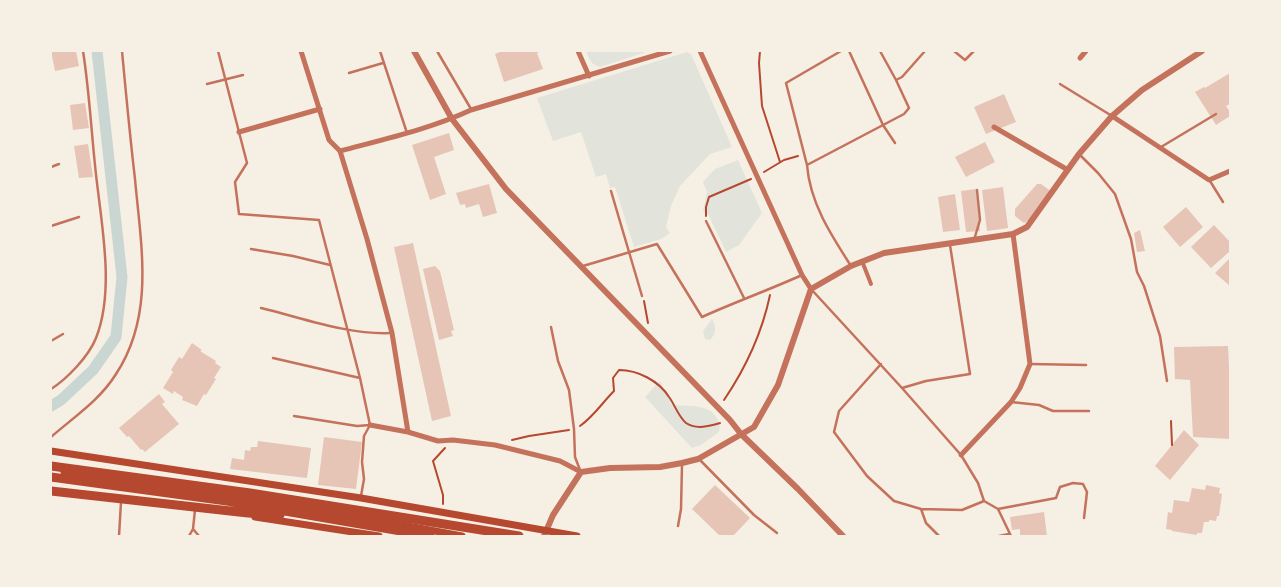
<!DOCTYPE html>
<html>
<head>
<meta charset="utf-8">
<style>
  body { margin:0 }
  #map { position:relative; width:1281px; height:587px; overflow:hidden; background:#f6efe4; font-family:"Roboto Condensed",sans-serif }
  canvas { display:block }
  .frame { position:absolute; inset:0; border:52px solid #f6efe4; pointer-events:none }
</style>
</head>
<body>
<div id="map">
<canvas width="1281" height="587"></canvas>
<div class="frame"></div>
</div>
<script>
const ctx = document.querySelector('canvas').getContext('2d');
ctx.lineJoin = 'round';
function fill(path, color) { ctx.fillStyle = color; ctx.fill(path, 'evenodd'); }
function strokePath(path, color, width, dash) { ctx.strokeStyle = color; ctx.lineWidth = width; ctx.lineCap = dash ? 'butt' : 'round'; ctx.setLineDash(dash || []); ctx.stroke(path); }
fill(new Path2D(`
  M586,51H649L600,67C591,65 589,59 586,51Z
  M687,52L691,54L732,147L710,154L680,186L671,206L666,227L670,233L661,239L634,247L615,187L610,188L606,174L596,177L581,132L553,141L537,98Z
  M738,160L762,213L739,245L726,252L708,214L703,211L707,192L703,182L715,169Z
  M712,319C717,326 716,334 710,340L705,339L703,331Z
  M660,381L672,405C681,406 699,405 706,409C715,412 722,423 719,432L701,445L692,448L645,397Z`), '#e2e4dc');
strokePath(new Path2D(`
  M51,406L61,400L93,370L116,337L122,277L97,51`), '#c9d6d2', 11);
fill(new Path2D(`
  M51,51H76L79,66L55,71Z
  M502,51H542L537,53L543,69L504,82L495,54Z
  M1230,73V104L1226,106L1230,112V116L1216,125L1195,92L1204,87L1205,88Z
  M1004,94L1016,122L986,134L974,107Z
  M85,103L89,128L73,130L70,105Z
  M449,133L454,150L434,157L446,194L430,200L412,145Z
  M985,142L995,162L966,177L955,157Z
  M88,144L93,177L79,178L74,146Z
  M489,184L497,213L483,217L479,204L466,208L465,204L460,205L456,193Z
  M1037,184H1041L1052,192L1039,214L1024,223L1015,216V209Z
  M1003,187L1008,228L987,231L982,190Z
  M976,189L980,231L966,232L961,191Z
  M955,194L960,230L943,232L938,197Z
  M1186,207L1203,227L1180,247L1163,227Z
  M1214,225L1230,242V251L1211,268L1191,247Z
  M1140,230L1145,251L1137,252L1134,233Z
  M413,243L451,416L432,421L394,247Z
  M1230,258V286L1215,273Z
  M435,266L440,271L454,330L451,331L453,336L439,340L423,269Z
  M192,343L202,350L200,351L216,361L215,363L221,367L214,378L216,379L206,395L204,394L197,406L182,400L183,397L174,391L173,394L163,388L173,372L171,370L179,357L182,359Z
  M1228,346L1230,386V439L1193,437L1190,380L1175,379L1174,347Z
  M159,394L165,402L162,404L179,424L145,452L142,449L141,450L129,436L127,437L119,428Z
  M1184,430L1199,445L1170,480L1155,466Z
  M324,437L362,442L356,489L318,485Z
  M258,441L311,448L307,478L230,469L232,458L244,460L245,450L250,451L251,447H257Z
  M715,485L750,518L733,536H720L692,509Z
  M1206,485L1220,488L1219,493L1222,494L1219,516H1217L1216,521L1209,520V522H1204L1202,533H1197V535L1172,531V530L1166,529L1168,512L1172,513L1174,500L1189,502L1192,488L1205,490Z
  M1044,512L1047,536H1020V529L1012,530L1010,517Z`), '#e6c5b7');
strokePath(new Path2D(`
  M760,51L759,63L762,106L780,162
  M764,172L784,160L798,156
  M706,216V207L709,197L751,179
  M644,301L648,323
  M724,400C745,369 762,333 770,295
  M1171,421L1172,445
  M580,426C594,416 602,403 614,391L613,378L619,370C638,370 659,381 669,397C675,405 678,416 686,423C696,430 710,426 720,423
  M512,440L529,436L569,430
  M443,504V495L433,461L445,448`), '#b5482f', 2);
strokePath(new Path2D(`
  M218,51L247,163L235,182L239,214L319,220L360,378L370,425L364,436L362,462L364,479L361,496
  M380,51L407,133
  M437,51L471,109
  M849,51L883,125L895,143
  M880,51L896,80L902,77L925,51
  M954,51L965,60L974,51
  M349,73L383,63
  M207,84L243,75
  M1060,84L1112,116
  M1161,147L1216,114
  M1079,154L1098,173L1115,194L1131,239L1137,272L1144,286L1160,336L1167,381
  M807,165L786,83L841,51
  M51,167L59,164
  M1210,181L1223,202
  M611,191L642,296
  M706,221L744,298
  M51,226L79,217
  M974,240L980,220L977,190
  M251,249L293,256L330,265
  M583,266L657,244L702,317C735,302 769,290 802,275
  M851,266C831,235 810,203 807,165L904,114L909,108L896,80
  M811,289L902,388L961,455L978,483L984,501L998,509L1011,536
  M261,308C303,318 348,335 391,333
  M551,327L558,361L569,390L574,429L575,457L580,470
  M51,341L63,334
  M273,358L360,378
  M881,364L839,411L834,432L867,476L894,501L921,509L962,510L984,501
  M1030,364L1086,365
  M902,388L926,381L970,374L950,245
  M51,389C67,379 89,356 96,338C116,288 100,218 95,165C91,127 89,89 83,51
  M1011,402L1039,405L1053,411H1089
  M294,416L357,426L370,425
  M51,437C74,417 100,400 116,374C155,315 141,246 135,179C130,137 126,94 122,51
  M700,460L754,515L777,533
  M921,509L926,523L939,536
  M998,509L1056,498L1060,487L1073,483L1083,484L1087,492L1084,518
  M678,526L681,509L682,465
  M193,529L199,536
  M119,536L121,502
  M189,536L193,529L195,510
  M999,536L1009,534`), '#c5725c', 2.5);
strokePath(new Path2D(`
  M862,261L871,284`), '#c5725c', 4);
strokePath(new Path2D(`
  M301,51L329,140L340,151C385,139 430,129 471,110L670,51
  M578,51L589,76
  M700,51L802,275L811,289
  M1080,58L1086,51
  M1112,116L1209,180L1230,171
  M994,127L1068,170
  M239,132L320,109
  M340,151L367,239L392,333L408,432
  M370,425L408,432L438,441L453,440L495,445L560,461L581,472
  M961,455L1011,402L1020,388L1030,364L1013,234`), '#c5725c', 5);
strokePath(new Path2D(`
  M414,51L452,119L506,189L730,420L741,434L798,489L843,536
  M544,536L553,515L581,472L610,468L660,467L682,463L698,459L754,427L778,385L811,289L851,266L884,253L1013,234L1027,227L1079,154L1112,116L1142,90L1202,51`), '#c5725c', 6);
strokePath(new Path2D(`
  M51,451L361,498L577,536
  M64,472L294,505L462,536
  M255,517L379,536`), '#b5482f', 7);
strokePath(new Path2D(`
  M51,466L250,493L519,536
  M51,477L227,501L430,536
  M51,491L248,513L280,515`), '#b5482f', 9);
</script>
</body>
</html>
